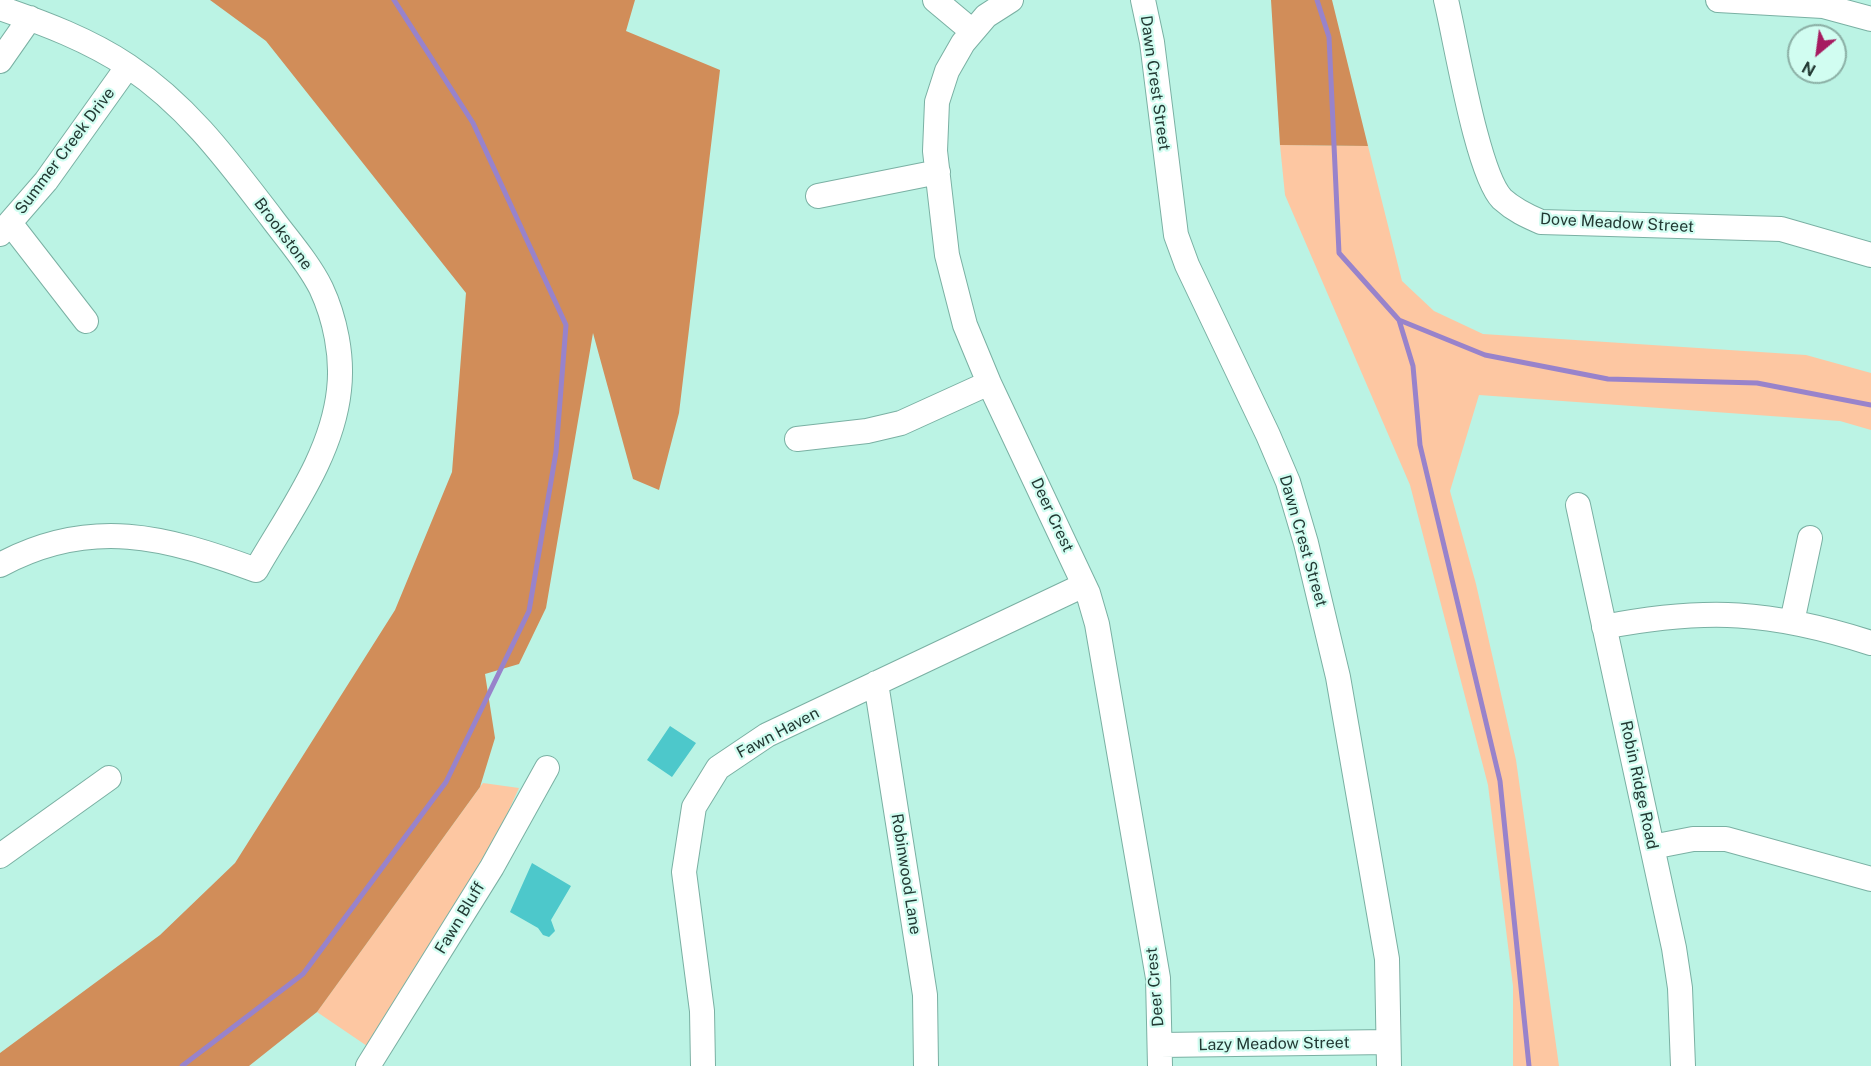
<!DOCTYPE html>
<html>
<head>
<meta charset="utf-8">
<style>
  body { margin:0 }
  #map { position:relative; width:1871px; height:1066px; overflow:hidden; background:#bbf3e4; font-family:"Public Sans",sans-serif }
  canvas { display:block }
  .north { position:absolute; left:1787px; top:24px; width:60px; height:60px; box-sizing:border-box; background:#d1fdf1; border:2px solid #8bafa5; border-radius:50%; rotate:209deg; font-size:16px; font-weight:700; line-height:24px; text-align:center; color:#233a34 }
  .north::after { content:''; display:block; margin:auto; width:21px; height:27px; background:#a61b60; clip-path:polygon(50% 0,100% 100%,50% 72%,0 100%) }
</style>
</head>
<body>
<div id="map">
<canvas width="1871" height="1066"></canvas>
<div class="north">N</div>
</div>
<script>
const ctx = document.querySelector('canvas').getContext('2d');
ctx.lineJoin = 'round';
function fill(path, color) { ctx.fillStyle = color; ctx.fill(path, 'evenodd'); }
function strokePath(path, color, width, dash) { ctx.strokeStyle = color; ctx.lineWidth = width; ctx.lineCap = dash ? 'butt' : 'round'; ctx.setLineDash(dash || []); ctx.stroke(path); }
function drawText(font, color, halo, rows, align = 'center') {
  ctx.font = font + ' "Public Sans",sans-serif'; ctx.lineWidth = 4.5; ctx.setLineDash([]); ctx.textBaseline = 'middle'; ctx.strokeStyle = halo; ctx.fillStyle = color; for (const [text, x, y, turn = 0] of rows) {
    ctx.save(); ctx.translate(x, y); ctx.rotate((+turn || 0) * Math.PI / 180); ctx.textAlign = isNaN(turn) ? turn : align; if (halo) ctx.strokeText(text, 0, 0); ctx.fillText(text, 0, 0); ctx.restore();
  }
}
fill(new Path2D(`
  M1280,145L1368,146L1402,281L1434,311L1483,334L1806,355L1871,373V430L1840,421L1479,395L1450,491L1476,584L1516,760L1559,1066H1513V986L1488,785L1410,485L1285,195Z
  M483,783L519,788L498,834L370,1048L317,1012Z`), '#fdc7a2');
fill(new Path2D(`
  M210,0H635L626,31L720,70L679,413L659,490L633,479L593,333L546,608L519,664L485,674L495,738L480,787L317,1012L249,1066H0V1053L160,935L235,863L395,610L452,472L466,293L266,41Z
  M1271,0H1332L1368,146L1280,145Z`), '#d18d59');
strokePath(new Path2D(`
  M1317,0L1329,37L1339,253L1399,320L1485,355L1608,379L1757,383L1871,405
  M1399,320L1413,366L1420,445L1500,781L1529,1066
  M182,1066L303,974L446,782L529,611L556,452L566,325L473,123L394,0`), '#9883cb', 5);
fill(new Path2D(`
  M670,726L696,743L672,777L647,760Z
  M532,863L571,886L551,920L555,931L549,937L543,935L538,928L510,912Z`), '#4dc8cb');
const minor = new Path2D(`
  M935,0L972,31
  M1011,0L986,16L963,43L947,71L937,102L935,151L947,255L965,325L989,383L1088,593L1097,624L1158,978L1160,1066
  M1143,0L1152,42L1176,235L1187,265L1268,435L1288,482L1306,543L1338,677L1387,959L1389,1066
  M1446,0C1456,41 1477,173 1502,199C1514,210 1527,216 1541,222L1781,229L1871,255
  M1718,0L1823,6L1871,19
  M0,8C44,23 89,40 128,66C188,106 228,161 271,217C288,240 308,262 321,288C335,318 343,356 339,390C332,456 288,514 256,570C166,537 91,516 0,565
  M0,61L30,18
  M818,196L938,172
  M10,223L86,321
  M0,234L46,181L128,66
  M797,439L867,431L901,423L989,383
  M1578,505L1674,948L1680,988L1683,1066
  M1792,622L1810,538
  M1604,627C1707,607 1771,611 1871,643
  M876,683L925,995L926,1066
  M1652,847L1693,839H1726L1871,879
  M0,856L109,778
  M1160,1045L1388,1042
  M368,1066L492,867L547,768
  M703,1066L702,1011L684,872L694,807L718,768L767,735L1084,585`);
strokePath(minor, '#7ab0a3', 26);
strokePath(minor, '#fff', 24);
drawText('16px', '#233a34', '#d1fdf1', [
  ["Dawn Crest Street",1155,83,82],
  ["Summer Creek Drive",65,151,-53],
  ["Dove Meadow Street",1617,223,3],
  ["Brookstone",283,234,53],
  ["Deer Crest",1052,515,65],
  ["Dawn Crest Street",1303,541,74],
  ["Fawn Haven",778,733,-28],
  ["Robin Ridge Road",1639,785,78],
  ["Robinwood Lane",906,874,81],
  ["Fawn Bluff",460,918,-59],
  ["Deer Crest",1155,987,-95],
  ["Lazy Meadow Street",1274,1044,-1]
]);
</script>
</body>
</html>
